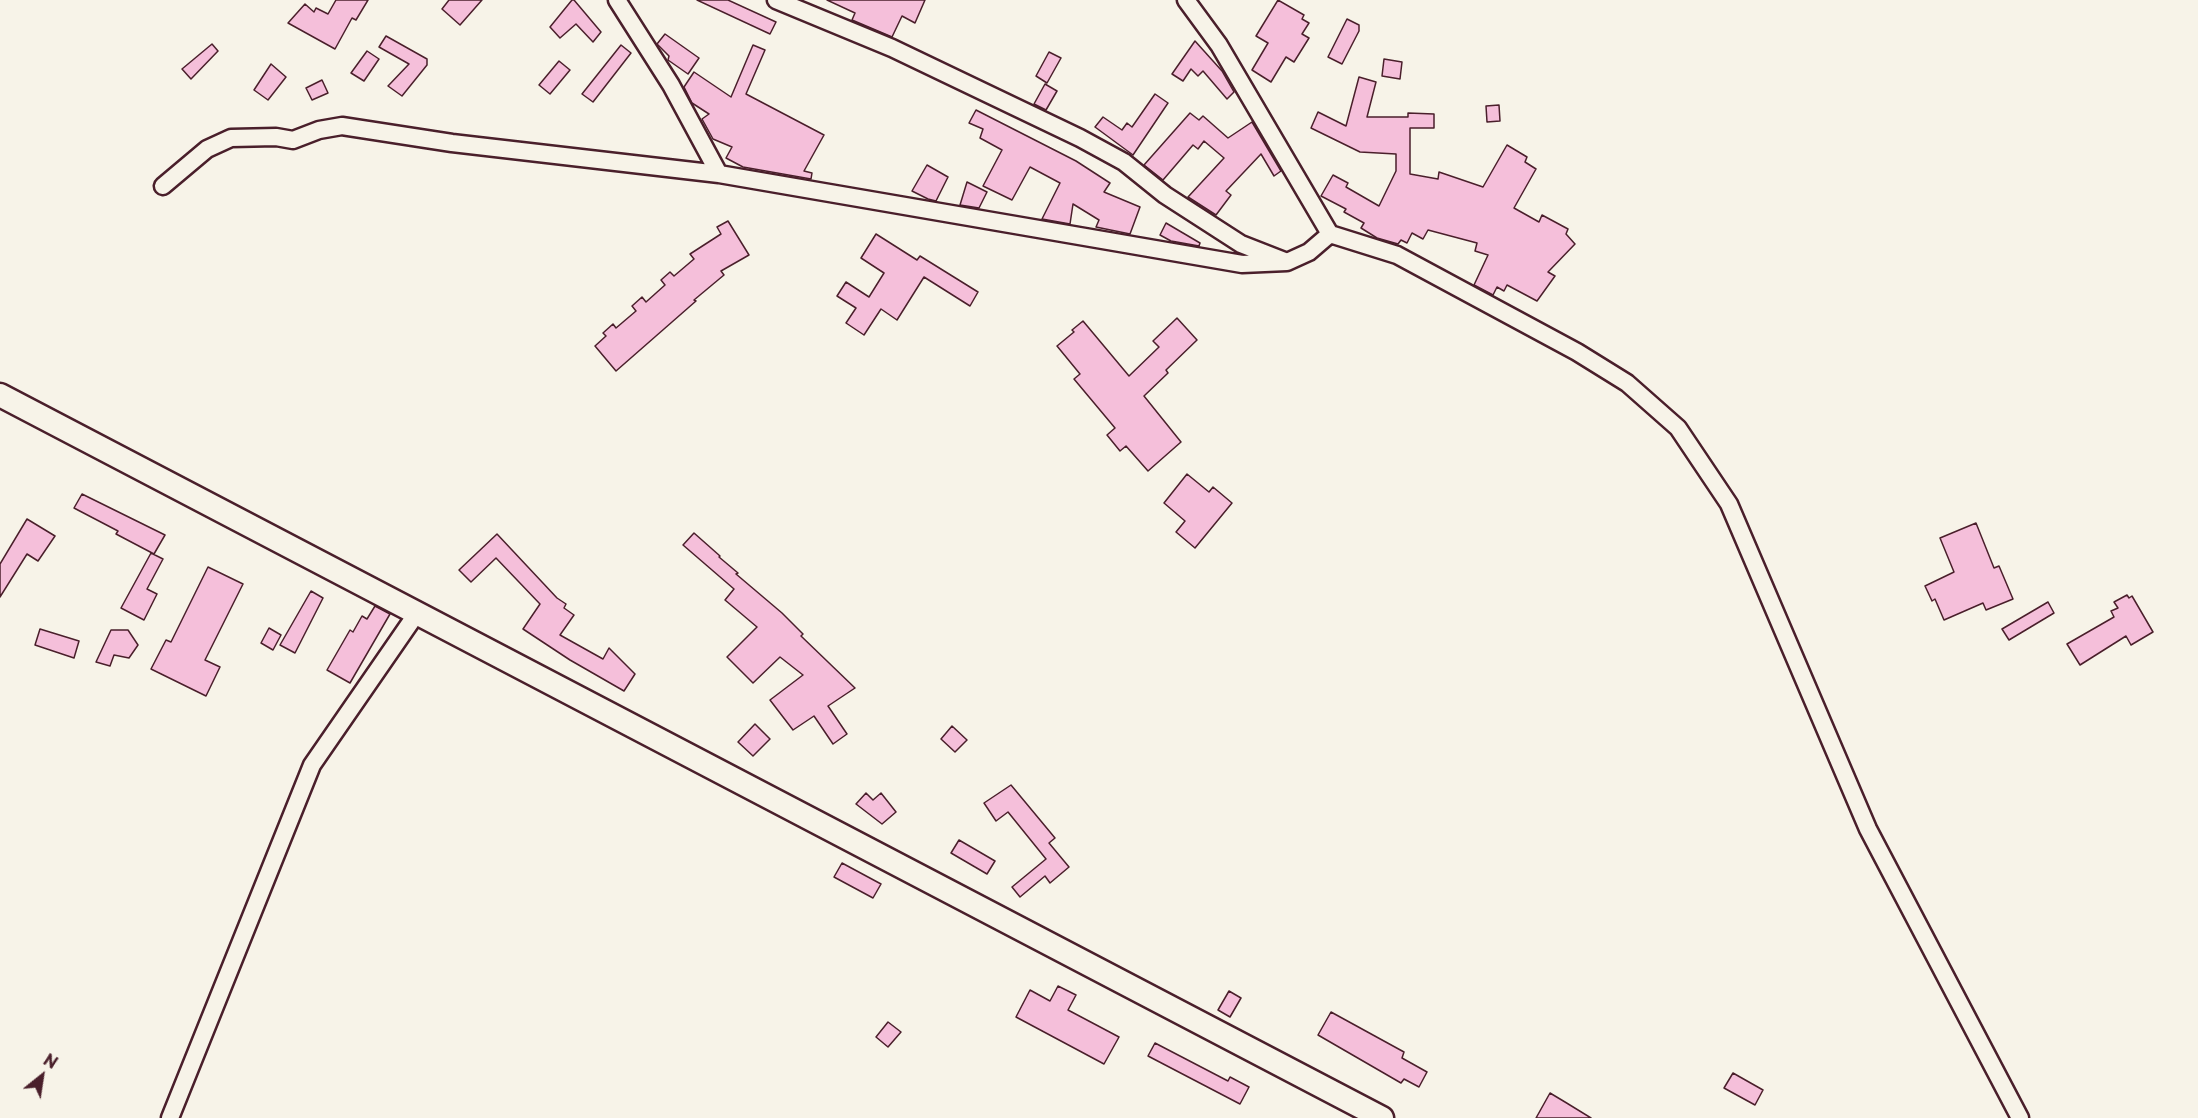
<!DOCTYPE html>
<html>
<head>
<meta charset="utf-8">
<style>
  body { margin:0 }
  #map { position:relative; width:2198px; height:1118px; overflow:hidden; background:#f7f3e8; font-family:"Playpen Sans",sans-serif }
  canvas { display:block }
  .north { position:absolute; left:12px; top:1046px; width:60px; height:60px; -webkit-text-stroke:4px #f7f3e8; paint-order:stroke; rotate:30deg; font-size:16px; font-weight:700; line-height:24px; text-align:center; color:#4a1f2b }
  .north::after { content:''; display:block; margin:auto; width:21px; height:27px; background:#4a1f2b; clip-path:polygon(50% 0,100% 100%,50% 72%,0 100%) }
</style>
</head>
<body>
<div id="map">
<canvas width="2198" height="1118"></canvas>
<div class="north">N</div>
</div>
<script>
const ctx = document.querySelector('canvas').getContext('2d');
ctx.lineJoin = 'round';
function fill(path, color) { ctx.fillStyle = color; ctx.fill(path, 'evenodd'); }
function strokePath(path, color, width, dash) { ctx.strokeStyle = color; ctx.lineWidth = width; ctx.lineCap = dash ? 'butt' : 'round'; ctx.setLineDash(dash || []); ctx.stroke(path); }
const building = new Path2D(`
  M336,0H368L356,20L352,18L335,49L288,23L305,4L314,12L316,8L328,14Z
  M449,0H482L460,25L442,9Z
  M572,0H574L601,32L593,42L576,24L560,38L550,27Z
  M697,0H728L776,22L770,34Z
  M827,0H925L915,23L902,16L892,37L852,20L855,13Z
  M1278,0L1304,15L1302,19L1309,23L1302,34L1309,38L1294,62L1286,57L1271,82L1252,70L1268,43L1256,36Z
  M1347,19L1359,25V31L1342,64L1328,57Z
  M665,34L699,58L688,74L668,60L669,56L657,44Z
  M386,36L427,59V65L402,96L388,86L409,64L379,47Z
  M1195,41L1222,71L1234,92L1227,99L1203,71L1198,76L1191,69L1183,81L1172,74Z
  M212,44L218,51L191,79L182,69Z
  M621,45L631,53L593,102L582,94Z
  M753,45L765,50L746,94L824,135L804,171L812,173L811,179L743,167L726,158L732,147L713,139L702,119L709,114L692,103L684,87L694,72L731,97Z
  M367,51L379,59L364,81L351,73Z
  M1049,52L1061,58L1047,83L1036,76Z
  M1384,59L1402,62L1400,79L1382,76Z
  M559,61L570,70L550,94L539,85Z
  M271,64L286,77L268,100L254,90Z
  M1359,77L1376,82L1367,117H1408V113L1434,114V128H1410V174L1438,179L1439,172L1483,187L1507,145L1527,157L1525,162L1536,169L1514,208L1539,222L1542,215L1568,229L1566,234L1575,244L1548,272L1555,276L1537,301L1507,285L1504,291L1497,287L1493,295L1474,285L1488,255L1475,251L1477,243L1428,230L1423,239L1412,233L1407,243L1401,240L1398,244L1377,238L1361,228L1364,223L1344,212L1346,209L1321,196L1333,175L1348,183L1346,187L1379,206L1396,171V154L1360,152L1311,128L1318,112L1346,126Z
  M322,80L328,93L312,100L306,88Z
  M1045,84L1057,91L1046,110L1034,104Z
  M1155,94L1168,103L1133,155L1095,127L1103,117L1122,130L1127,123L1132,127Z
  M1499,105L1500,121L1487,122L1486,106Z
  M976,110L1076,161L1110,183L1104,192L1140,207L1130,234L1096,227L1099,220L1073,204L1070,224L1042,219L1060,183L1030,167L1012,200L983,186L1002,150L980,138L983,129L969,123Z
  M1190,113L1199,120L1203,116L1228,138L1252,122L1281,171L1274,176L1261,154L1226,191L1231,195L1216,215L1188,197L1224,158L1204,141L1198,149L1193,145L1163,180L1144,165Z
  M927,165L948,177L936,201L928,199L912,191Z
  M967,182L987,192L979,208L960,205Z
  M728,221L749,255L721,271L724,275L694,300L696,301L616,371L595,346L606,336L603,333L613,324L616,328L636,311L632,306L642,297L646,302L665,285L661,280L670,272L674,276L694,259L690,254L721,234L717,227Z
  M1166,223L1200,243L1199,246L1171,241L1160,235Z
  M876,234L917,260L920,256L978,292L970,306L924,277L897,320L881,309L864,335L846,323L856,308L837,296L846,282L869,297L884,273L861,258Z
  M1177,318L1197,340L1166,370L1168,373L1144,396L1181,442L1148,471L1126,446L1120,451L1107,435L1115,428L1074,379L1080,374L1057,346L1074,332L1072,330L1083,321L1129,376L1159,347L1153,341Z
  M1187,474L1209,492L1213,487L1232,503L1195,548L1176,532L1185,521L1164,503Z
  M82,494L165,535L154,554L116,534L118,531L74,508Z
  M27,519L55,536L38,561L27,554L0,597V564Z
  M1976,523L1994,568L1999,566L2013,599L1986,610L1983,603L1944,620L1935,599L1932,601L1925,586L1954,572L1940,538Z
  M694,533L720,556L719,557L738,573L736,574L782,613L803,634L801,636L855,688L828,706L847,734L833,744L814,716L793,730L770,700L803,675L780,657L753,683L727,657L757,627L725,600L734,589L683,545Z
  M497,534L557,598L566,604L564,608L574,615L560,635L603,659L609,648L635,674L624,691L570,660L523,629L540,604L496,558L471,582L459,570Z
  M151,553L163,559L147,589L157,594L144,620L121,608Z
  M208,567L243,584L205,660L220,667L206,696L151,669L166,640L171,642Z
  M311,591L323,598L295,653L280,645Z
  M2127,595L2129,598L2132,596L2153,632L2131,645L2126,636L2080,665L2067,644L2114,617L2111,611L2118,608L2114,602Z
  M2048,602L2054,613L2009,640L2002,629Z
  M375,606L390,614L350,683L327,670L350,630L353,632L362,616L367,619Z
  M269,628L281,635L273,650L261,643Z
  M40,629L79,641L74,658L35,645Z
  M111,630H128L138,645L129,658L114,655L110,666L96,662Z
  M755,724L770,739L753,756L738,742Z
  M952,726L967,740L955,752L941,739Z
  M1011,785L1055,838L1049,843L1069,867L1050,883L1045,876L1020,897L1012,887L1046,859L1008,812L996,821L984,803Z
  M866,793L873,800L881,793L896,812L882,824L856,804Z
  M959,840L995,861L987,874L951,853Z
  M842,863L881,884L873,898L834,877Z
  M1058,986L1076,995L1068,1010L1119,1037L1104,1064L1016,1017L1030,990L1050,1001Z
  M1229,991L1241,998L1230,1017L1218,1010Z
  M1331,1012L1404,1052L1402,1058L1427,1072L1419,1087L1404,1079L1401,1083L1318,1035Z
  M888,1022L901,1032L888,1047L876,1037Z
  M1155,1043L1228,1081L1230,1077L1249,1087L1240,1104L1148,1056Z
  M1733,1073L1763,1090L1755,1105L1724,1088Z
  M1550,1093L1565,1102L1591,1118H1536Z`);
fill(building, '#f5bfda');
strokePath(building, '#4a1f2b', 1.5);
const street = new Path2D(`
  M617,0L671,85L719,174
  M776,0L892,48L1080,138L1124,162L1165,195L1241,244L1287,262L1309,252L1330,234
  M1186,0L1219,45L1330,234L1397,255L1577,352L1627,383L1678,428L1729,504L1868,829L2020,1118
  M163,186L207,149L231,138L276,137L293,140L319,130L342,126L452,143L719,174L1242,264L1287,262
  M170,1118L312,765L417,613`);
const secondary = new Path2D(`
  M0,395L1382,1118`);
strokePath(street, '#4a1f2b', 21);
strokePath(secondary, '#4a1f2b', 27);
strokePath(street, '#f7f3e8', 16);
strokePath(secondary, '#f7f3e8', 22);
</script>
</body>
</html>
